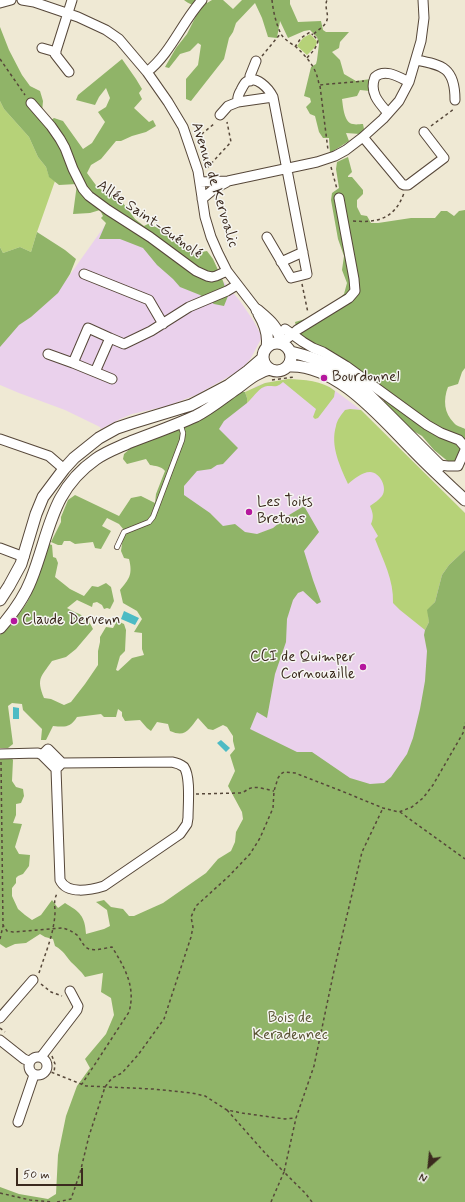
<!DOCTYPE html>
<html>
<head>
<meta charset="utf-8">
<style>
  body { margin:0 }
  #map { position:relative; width:465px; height:1202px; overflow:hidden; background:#efe9d4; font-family:Mynerve,sans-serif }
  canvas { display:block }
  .north { position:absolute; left:409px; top:1146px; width:40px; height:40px; -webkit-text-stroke:3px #f6f6f2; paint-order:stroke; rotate:207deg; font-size:11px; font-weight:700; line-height:16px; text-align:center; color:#3b2a1e }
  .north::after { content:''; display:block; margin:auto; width:14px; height:18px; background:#3b2a1e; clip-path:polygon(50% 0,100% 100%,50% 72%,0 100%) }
  .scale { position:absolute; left:16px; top:1168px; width:67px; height:18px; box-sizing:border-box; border:2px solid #3b2a1e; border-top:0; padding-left:5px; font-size:12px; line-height:14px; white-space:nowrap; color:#3b2a1e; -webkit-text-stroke:3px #f6f6f2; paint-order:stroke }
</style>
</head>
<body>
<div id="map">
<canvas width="465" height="1202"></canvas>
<div class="north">N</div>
<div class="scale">50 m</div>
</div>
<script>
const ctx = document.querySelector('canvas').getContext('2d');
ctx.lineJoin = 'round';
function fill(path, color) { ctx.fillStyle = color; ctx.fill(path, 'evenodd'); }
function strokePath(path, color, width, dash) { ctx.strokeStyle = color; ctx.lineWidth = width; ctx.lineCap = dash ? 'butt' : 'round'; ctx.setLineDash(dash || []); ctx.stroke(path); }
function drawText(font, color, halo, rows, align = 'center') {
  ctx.font = font + ' Mynerve,sans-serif'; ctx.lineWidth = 3; ctx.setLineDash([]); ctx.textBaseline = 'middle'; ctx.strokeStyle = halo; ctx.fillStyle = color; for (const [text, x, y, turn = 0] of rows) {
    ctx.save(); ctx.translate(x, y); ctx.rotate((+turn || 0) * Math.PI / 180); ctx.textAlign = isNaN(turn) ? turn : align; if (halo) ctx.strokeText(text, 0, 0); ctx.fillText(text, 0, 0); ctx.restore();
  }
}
fill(new Path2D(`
  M108,221L224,282L240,301L253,320L260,333L261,338L260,341L251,358L246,364L237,372L196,395L167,406L132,414L120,419L101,429L100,427L65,410L19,393L0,385V345L54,270L67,279Z
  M288,379L310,381L330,387L361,410L465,513V573L421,755L387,799L244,733L170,521L191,435L256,386L265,383Z`), '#ead1ec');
fill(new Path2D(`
  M310,34L317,41L316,46L307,55L297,46L303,38Z
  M0,101L4,109L29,137L38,157L46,167L49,176L55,181L37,232L31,252L20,247L3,253L0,247Z
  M288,379C304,380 322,380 335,391L334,397L318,418L315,419L313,417L316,409L283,382C281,384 279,385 277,386C273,387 268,385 264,387C258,389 252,399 247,403V398L245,392L265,383Z
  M350,409L361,410L465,513V550L449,565L442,575L435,602L428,610L429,622L425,630L400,610L393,603C394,580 383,560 375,539L378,536L371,524C374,517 373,513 370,506C374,503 379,500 382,496C388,488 380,472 370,472C362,472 354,479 348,484C340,466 330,446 336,426C337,420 341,415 345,410Z`), '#b6d278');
fill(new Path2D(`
  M184,0H206L207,3L212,0H223L233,9L242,0H290V4L298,22L321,21L323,30L326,32H349L340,42L339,48L332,52L340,60L344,74L356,81L371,79L370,91L360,90L357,96L342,99C343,106 344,123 353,124C356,125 360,124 363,124L364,129L360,134L346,133L349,141L330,153L329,138H323L319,132L315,116L310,114L306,107L311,102L310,98L304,96L311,67L316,64L317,60L319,44L317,37L310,30L304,31L288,38L280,21L277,38L268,37L262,18L255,3L236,23L233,32L229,38L224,59L191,101L186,99V79L198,65L201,45L198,43L190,51L180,54L169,68L165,67L176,48L187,34L200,8C195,5 188,4 184,0Z
  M0,27L9,50L22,75L30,86L40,91L43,101L42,112L45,124L54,118L63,121L83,149L92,143L105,122L98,112L106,107L110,98L106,88L99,97L95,105L76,100L78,95L122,59L136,79L142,89L139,93L142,99L134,108L149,122L153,120L156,126L146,132L132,136L121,141H116L101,159L91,165L87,173L98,188L120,199L135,219L144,226L148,224L161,229L170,238L190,251L196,253L207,251L213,259L223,281L228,296L224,306L214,304L200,295L180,287L173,279L157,265L143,248L120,239H99L106,223L101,218L103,216L100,210L90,213L73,214L77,184L59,185L49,177L46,167L38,157L29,137L4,109L0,101Z
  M348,157L352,172L348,176V177H352L363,190V194L357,200V207L361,215L367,216L371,223H378L411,218H435L441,211H447L454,216L459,211L465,210V368L462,372L458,384L448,387C443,400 444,413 454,423C456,426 462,427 465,429V460L464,465L450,463L434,450L422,436L408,428L383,404L385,397L302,339L297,330L295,322L302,320L314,316L329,307L344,294L347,283L342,270L344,256L338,239L331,200L332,193L339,188L336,169L337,162Z
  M37,232L65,250L76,259L70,274L58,293L31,317L19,325L0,347V247L3,253L20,247L31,252Z
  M242,392H245L247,398V403L224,421L219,429L238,448L223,464L217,465L211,469L197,471L184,486V495L210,513L223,526L235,524L245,532L257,534L273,528L289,515L304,506L319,532L304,551L313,580L321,602L317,604L303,591L298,593L293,600L287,619L286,642L275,674L267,718L257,712L250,729L297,752H312L350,778L370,784L384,783L391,777L400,764L407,754L413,738L420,709L425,681L427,651L424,635L425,630L429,622L427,610L435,602L442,575L449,565L465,550V1202H0V1187L19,1194L48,1199L56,1194L58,1155L66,1116L77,1086L90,1068L85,1059L106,1034L114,1015L111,998L101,992L103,973L85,977C81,971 76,967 71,962C65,955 64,951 55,946L53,939L45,937L40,934L26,943L15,944L6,948L0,944V758L11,757L13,760L12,781L16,787L23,789L24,796L21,803L16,804V815L13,823L22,824L15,847L19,854L30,855L29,866L23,874L18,876L16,878V883L12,888V896L18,909L25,915L32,920L41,915L52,900L58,908L65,903C80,912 85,916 86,934L104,929L110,926L107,910L96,902L104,900L111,907L123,909L129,916H134L163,903L206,873L218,859L231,851L235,842L236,832L243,819L242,812L228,786L235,771L230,755L235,749L233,741V736L227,727L223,725L213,730L208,729L198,718C189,729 186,738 170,731L168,724L157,722L151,731L147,728L140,720L125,721L122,716V712L118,709L116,717H104L101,714L77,717C70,728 65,727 53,726L46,740H41L42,729L23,710L22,704L12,703L8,706L13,744L8,748H0V635C10,625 34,600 33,585L46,543L52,545L53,557L56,558L58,563L55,577L70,589L84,596L92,586L98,587L106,583L111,587L114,601L110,609L107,608L104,609L102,605L97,602L93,603L92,607L77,600L67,608C79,615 86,614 93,629L76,649L66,657L52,661C41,677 36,678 44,698L51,699L64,705L71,702L85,684L98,665V651L100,642V637L106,627L113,628L117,621L124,624L126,630L125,651L120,656L116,670L118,671L132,658L144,655L142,649V633L134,632L142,619L137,611L123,603L120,590C129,579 133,575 129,559L124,558L121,551L124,530L119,524L107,518L102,526L111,531L101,549L95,548L93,542L75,544L70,541H64L62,545H58L51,542L61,522V517L68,500L75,495L119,516L131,498L141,496L155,503L156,494L165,471C161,466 155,466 150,465L146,459L127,464L123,459L124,454L134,445Z`), '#90b468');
fill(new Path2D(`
  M124,611L139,618L135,625L121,619Z
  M13,707L19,708V719H13Z
  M221,740L230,748L226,752L217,743Z`), '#4dbbc4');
const service = new Path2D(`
  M117,547L124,532L149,522L153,517L182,440L183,433L180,423`);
const minor = new Path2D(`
  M22,0L34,2L78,17L106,30L119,39L147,72L168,102L183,127L198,171L205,217L211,237L218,253L227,271L257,310
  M0,3L11,0
  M42,48L56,52
  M416,60C443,65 455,68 455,100
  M69,72L55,54L72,0
  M147,72C171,53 182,22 202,0
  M250,81V76L256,61
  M238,102L273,97
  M31,103L51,126L60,139L65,148L73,169L83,189L89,196L108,210L150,237L196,271L207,276L212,277L216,276L227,271
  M388,113C378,102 369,92 375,77C385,68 399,77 409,82
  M220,115L228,106L238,102C237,98 238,95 241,90C242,88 244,84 246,82C256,74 269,89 273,97L307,274L291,278L267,237
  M363,137L402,184L404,185H408L444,158L424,132
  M200,182L228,181L317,162L335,156L346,150L363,137L383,119L399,101L409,82L421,41L424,18L423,0
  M202,199L214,189L227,182
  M281,262L303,252
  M84,274L149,300L163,324
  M285,329L303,342L313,348L323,352L346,366L427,425L441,433L459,440L465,447
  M110,338L88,328L73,363L95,372L110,338L124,344L151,331L189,307L227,291L237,285
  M288,338L297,330L349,298L355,291L354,279L339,198
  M48,354L73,363
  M95,372L112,379
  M0,439L49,456L64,469
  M439,465L448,466H458L465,450
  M0,548L24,557
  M0,754L38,753L42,755L56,769L62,763L48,749L42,755
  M56,769L60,880C67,895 91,890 104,886L180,834L187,824L188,818C188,805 191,777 184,767C180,764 177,763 172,762L62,763
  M0,1018L33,980
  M0,1040L24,1059L29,1061
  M29 1066a9 9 0 1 1 18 0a9 9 0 1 1-18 0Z
  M41,1057L77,1010L78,1006L70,991
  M18,1122L34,1075`);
const tertiary = new Path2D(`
  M257,310C270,321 277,326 282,343
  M259,314C265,324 269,335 267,347
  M263 357a14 14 0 1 1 28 0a14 14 0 1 1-28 0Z
  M291,352C320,359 335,366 359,385L440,466
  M288,366C336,363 381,418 412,449C429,467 447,483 465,500
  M0,600L9,586L21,564L36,514L43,497L64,469L74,458L99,438L117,428L132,423L191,405L229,385L248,371L263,358
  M0,628C13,613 24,598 31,580C50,533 50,491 96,459C106,452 117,448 128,443C151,434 174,426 196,416C210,409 223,398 236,389C247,381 257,372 270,369`);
strokePath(service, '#564739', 6);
strokePath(minor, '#564739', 11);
strokePath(tertiary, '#564739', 13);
strokePath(new Path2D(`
  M272,0C273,10 276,24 281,34C284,39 290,43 295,46C307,57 317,68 319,85L364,81
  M295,47L301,38L310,32L313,35
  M262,56L281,33
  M307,58C312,52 317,48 318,40L313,35C317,30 325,27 327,20C329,14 324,7 327,0
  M0,59L25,95
  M320,86L328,150
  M431,126L454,109
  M197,138L215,123
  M331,167L337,189
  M207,168L231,142L227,122
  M353,221C377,223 395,219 404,193
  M302,284L308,313
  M272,380L294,377
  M1,762L3,925L7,931L13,932L62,928C67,929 72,931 77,935C81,939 83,947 89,949C96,951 105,948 112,947C125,968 136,987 129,1012L82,1084
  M196,794L239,793C244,793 247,789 251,788C257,786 268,790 274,791
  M400,812L465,859
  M0,939L3,926
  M39,973C45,954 54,934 55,913C55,905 53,900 58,892
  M41,984L51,992L62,996
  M0,1028L5,1032
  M52,1056L55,1064L54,1073
  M46,1070L86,1086L153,1089L192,1093L205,1096L227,1110L242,1113L285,1119L296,1118
  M227,1110L266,1154L284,1172L271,1202
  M0,1193L30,1200L53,1202
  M57,1202L71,1199L80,1173L89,1136L105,1087L112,1078L122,1073L138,1055L164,1019L191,937L193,927L191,917L196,906L229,876L250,854L260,838L273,808L274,791L278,778L281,774L284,772L295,773L339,790L383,808L399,812L412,807L423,798L433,785L463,733L465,723
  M312,1202L306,1194L284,1172L296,1118L314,1066L335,966L362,852L383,808`), '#564739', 1.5, [3, 3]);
strokePath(service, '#fff', 4.5);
strokePath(minor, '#fff', 9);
strokePath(tertiary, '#fff', 11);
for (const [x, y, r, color] of [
  [324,378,4,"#b5179e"],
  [249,512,4,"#b5179e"],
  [14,621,4,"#b5179e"],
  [363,667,4,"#b5179e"]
]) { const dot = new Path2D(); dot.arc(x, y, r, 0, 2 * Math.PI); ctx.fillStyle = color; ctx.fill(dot); strokePath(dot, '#f6f6f2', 1.5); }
drawText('15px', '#3b2a1e', '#f6f6f2', [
  ["Avenue de Kervoalic",214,185,73],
  ["Allée Saint-Guénolé",149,220,35]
]);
drawText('15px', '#3b2a1e', '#f6f6f2', [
  ["Bourdonnel",332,378],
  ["Les Toits",257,503],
  ["Bretons",257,520],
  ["Claude Dervenn",22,621],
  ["CCI de Quimper",355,658,"right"],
  ["Cornouaille",355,675,"right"]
], 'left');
drawText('15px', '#5a5434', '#f6f6f2', [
  ["Bois de",290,1019],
  ["Keradennec",290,1036]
]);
</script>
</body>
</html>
